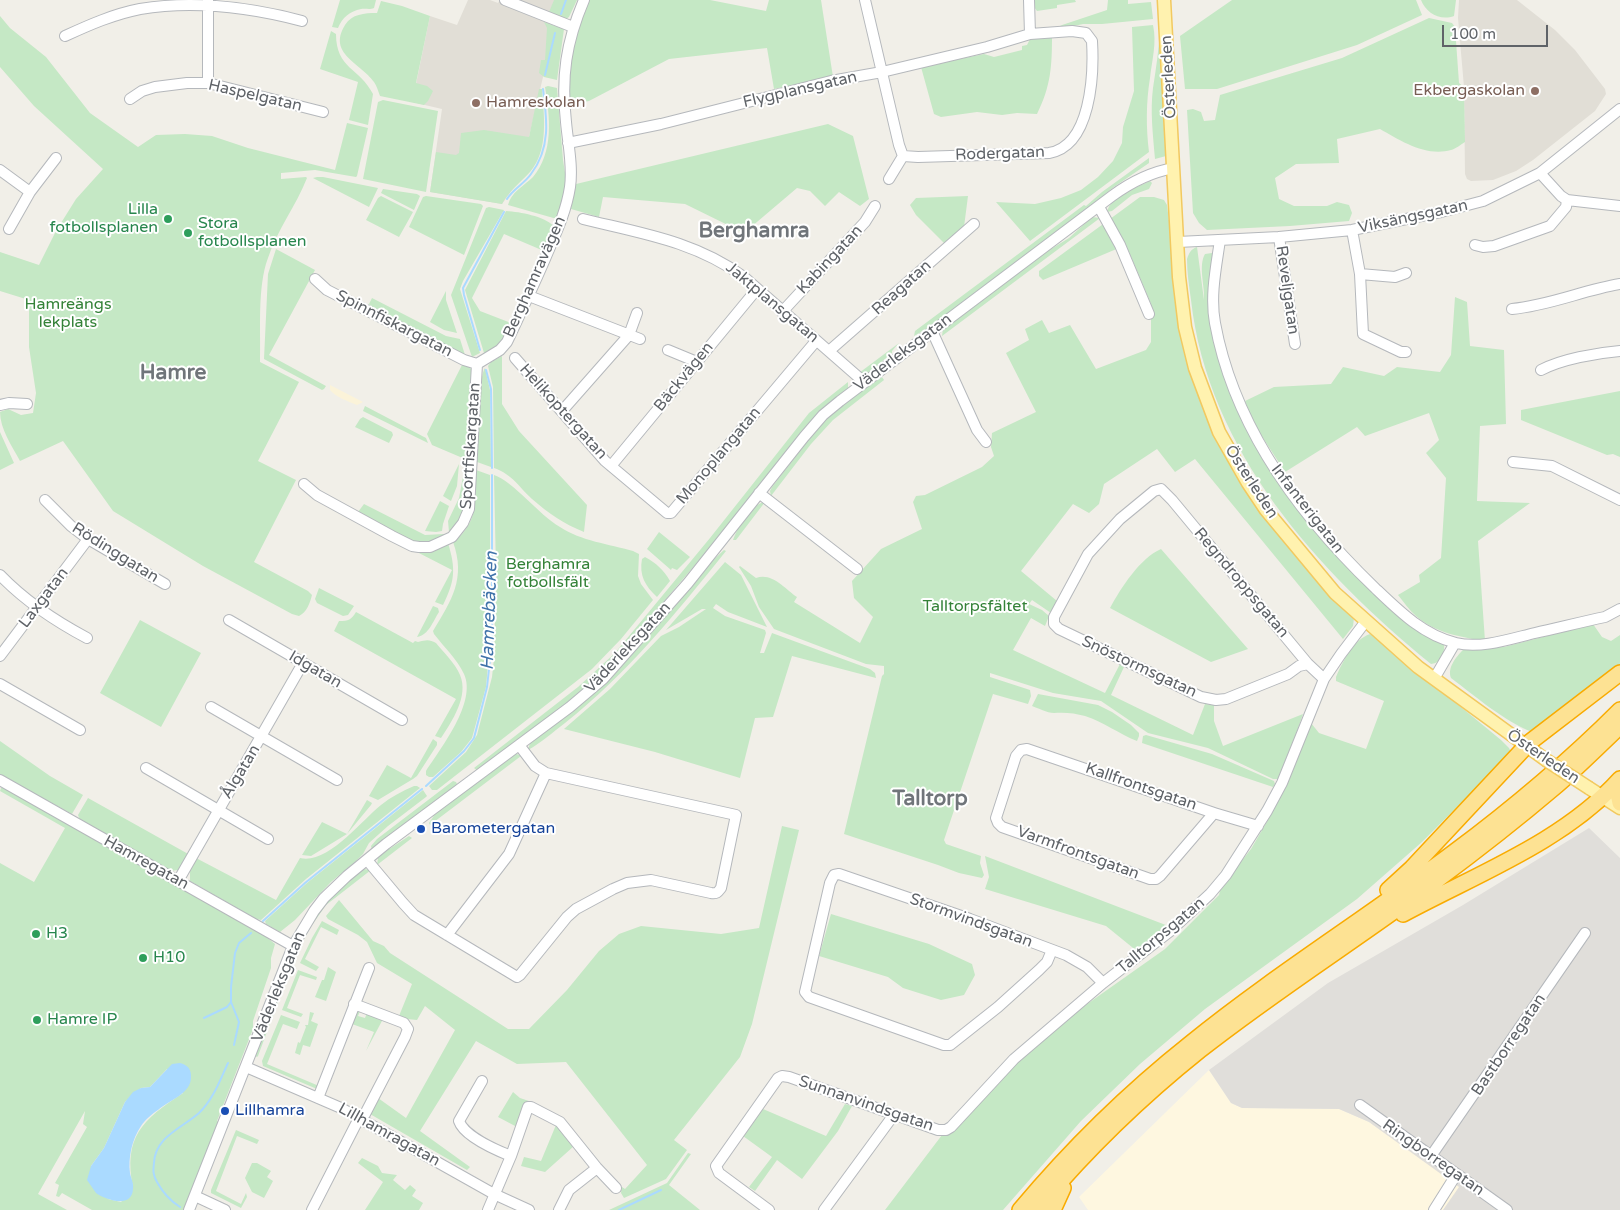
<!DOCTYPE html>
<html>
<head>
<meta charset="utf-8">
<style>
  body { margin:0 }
  #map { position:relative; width:1620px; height:1210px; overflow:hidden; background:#f1efe8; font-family:"Varela Round",sans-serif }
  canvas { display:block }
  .scale { position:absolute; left:1442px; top:25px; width:106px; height:22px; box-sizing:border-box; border:2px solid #5f6368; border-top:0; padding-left:6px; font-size:15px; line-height:18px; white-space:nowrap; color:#5f6368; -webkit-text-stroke:4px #fff; paint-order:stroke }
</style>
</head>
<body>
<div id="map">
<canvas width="1620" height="1210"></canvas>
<div class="scale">100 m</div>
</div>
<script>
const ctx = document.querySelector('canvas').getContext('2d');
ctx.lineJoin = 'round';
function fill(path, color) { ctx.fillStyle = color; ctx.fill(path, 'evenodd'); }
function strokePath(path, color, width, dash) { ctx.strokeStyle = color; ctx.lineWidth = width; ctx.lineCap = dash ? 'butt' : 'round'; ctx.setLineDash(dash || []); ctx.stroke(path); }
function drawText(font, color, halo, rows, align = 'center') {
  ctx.font = font + ' "Varela Round",sans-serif'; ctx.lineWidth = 4; ctx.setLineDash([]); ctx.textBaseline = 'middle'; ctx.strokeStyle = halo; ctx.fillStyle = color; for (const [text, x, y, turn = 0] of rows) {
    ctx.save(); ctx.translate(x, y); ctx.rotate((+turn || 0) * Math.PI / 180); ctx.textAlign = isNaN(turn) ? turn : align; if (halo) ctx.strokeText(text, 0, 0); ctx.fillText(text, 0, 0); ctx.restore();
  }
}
fill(new Path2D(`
  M1209,1070L1231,1103L1242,1108L1339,1109L1369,1122L1460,1187L1443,1210H1088L1079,1197Z`), '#fef7e0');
fill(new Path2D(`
  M1589,828L1620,858V1210H1443L1459,1187L1369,1122L1339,1109L1242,1108L1231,1103L1209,1070L1328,983L1463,905Z`), '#e0deda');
fill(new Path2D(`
  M468,0H490L498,3L500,0H561L551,25L543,77L529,137L514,187L502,204L430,192L442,109L408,101L416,84L430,16L457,25Z
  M1459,0H1517L1555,30L1575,50L1605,89L1606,94L1595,111L1533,160L1516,171L1493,180L1471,181L1467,179L1465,174L1464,87L1458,18Z`), '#e1ded6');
fill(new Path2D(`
  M340,0H376L374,8C369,10 366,8 361,9C350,11 342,18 338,28L332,27Z
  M554,0H577L569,17L566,19L549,12Z
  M589,0H710L766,11L769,0H821L833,77L774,89L767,48L669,59L589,101L569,105C568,64 573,38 589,0Z
  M1034,0H1075L1076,2L1057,5V8L1037,11L1034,7Z
  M1108,0H1128V4L1151,2L1153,19L1102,24H1083L1074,26L1058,27L1062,25L1107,10Z
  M1232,0H1416L1422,15L1357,45L1217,89H1185L1180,36Z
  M1421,0H1456L1454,16C1440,21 1426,13 1421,0Z
  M381,1L402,6L430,16L416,83L427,86L433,91L428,101L424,105L380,96C378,91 377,86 374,82C361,63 327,54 345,25C352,14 364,13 377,13Z
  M0,16L10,28L46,57L90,113L138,147L156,135L185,134L212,136L248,148L335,170L347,123L368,128L357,176L356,177L315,170L281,173V179L306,177L307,178C296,206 277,230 268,258C257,287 261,331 260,362L299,382L258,461L296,480L254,562L308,591L312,595C310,603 307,612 299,616L292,614L203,566L113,511L63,441L20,461C12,446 0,429 0,412L8,409L21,415L33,413L36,393L29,347V300L0,291V252L39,265L56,231L76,199L103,169L34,106L0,67Z
  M1429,18L1452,23L1455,27L1459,83L1464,87L1465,142C1461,144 1456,149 1451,150C1426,157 1401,141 1380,129L1337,139L1339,163L1296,164L1275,178L1279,199L1294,206H1327L1337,202L1349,205L1352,213L1349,221L1290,226L1207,230L1199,223L1193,213L1187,110L1193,109L1201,112L1204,121L1215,120L1220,95L1342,58Z
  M544,22L564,29L557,80L544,77L539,73L541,60H545L547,28Z
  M1153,25C1157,43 1152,60 1150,78C1146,103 1146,127 1149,152L1030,241L996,202L1035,204L1061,198L1081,190L1098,177L1113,161L1122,143L1123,127L1134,91L1132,27Z
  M1160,29L1164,73L1166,156L1155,159C1153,135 1150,111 1153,88C1156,68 1159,49 1160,29Z
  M331,31L336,34C336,69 360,68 373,94L368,125L349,120L358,82L320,69Z
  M1052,35C1052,66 1051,86 1037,114L1017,113L1002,115L977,112L941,117L934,114L921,67L984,54L994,57L1022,50V46L1027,45L1030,39Z
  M548,86L557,88L563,160L566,179L565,196L557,219L508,205C511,192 524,186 533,177C554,152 550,117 545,87Z
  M539,89H542C544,116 549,150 530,172C520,183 509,191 502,204L430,192L436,152L456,155L459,153L461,133L484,130L529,137Z
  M383,100L438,111L426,192L363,179L378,102Z
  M828,124L853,136L869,199L860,206L839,192L825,206L810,191L797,188L744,233L685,204L603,197L599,217L571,209L576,184Z
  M1149,158V163L1114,187L1088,208L930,327L914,336L915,331L1084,205L1086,206L1102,192Z
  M317,177H323L378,188L369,207L313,178Z
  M1150,181L1152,183L1149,189L1132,195L1112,211L1107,212C1111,195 1136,188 1150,181Z
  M383,189L417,194L420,196L414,210L381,193Z
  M381,196L413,212L399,237L366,220L378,198Z
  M426,196L481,204L483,206L464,255L409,227L423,197Z
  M968,196L964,227L946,245L916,215L910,205L916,198Z
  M1140,197H1154L1164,200L1167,205L1181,314L1225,452L1354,618L1353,626L1343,639L1195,459L1175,472L1157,449L1104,484L1099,504L1089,513L1073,504L1021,571L1057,601L1051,613L1032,600L1029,604L1042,610L1049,616L1045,626L1031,618L1013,650L1105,693L1120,664L1124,667L1111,695L1193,735L1205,704L1214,705V721L1223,746L1303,714L1283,772L1279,779H1273L1208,748L1148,733L1101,701L1053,693L990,673V677L1030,690L1031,696L1028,704L993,694L944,840L946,844L981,856L980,863L984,875L982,878L959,873L938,865L844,834L882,676L884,674V666L866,664L774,629L759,607L751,586L739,567L740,566L756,578C772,572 785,589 797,597L794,602L860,643L873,617L854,598L852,581L881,549L922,529L913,502L916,496L925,495L982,467L994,456L991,447L992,433L1036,412L1006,353L1029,340L1025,329L1042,320L1049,333L1070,325L1096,369L1146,350L1151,342V304L1126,245L1043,280L1039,276V271Z
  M489,207L504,210L463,281L460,289L480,353L472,357L451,295L486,208Z
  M506,211C521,212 543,216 554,226L544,251L504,234L472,298L480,311L511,323L499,346L484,353L465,290Z
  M1092,217L1100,218L942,336L943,329L1038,257L1069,238Z
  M1197,247L1204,300C1205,286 1198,266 1205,254L1212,253L1216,260L1210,294L1246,424L1356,573L1444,643C1445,653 1442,663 1431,664C1318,571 1208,452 1191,300C1189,286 1187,272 1187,259C1189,253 1191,249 1197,247Z
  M276,249L315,270L269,355L326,386L324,389L322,390L264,359L268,274Z
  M446,291V300L457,333L444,330L430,322Z
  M1455,297L1467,302L1470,346L1504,350L1506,424L1480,426L1477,501L1530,503L1478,541L1485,641C1461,637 1435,633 1416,616C1409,610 1404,602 1398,595L1420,582L1419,575L1441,558L1446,478L1426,453L1439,440L1429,413L1365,436L1357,427L1285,472L1252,421L1245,401L1274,387L1331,384L1343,367L1384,376L1397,367L1440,372L1451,355Z
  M372,298L446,336L460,339L465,355L370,308L369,304Z
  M899,343L892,351V353L867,374L859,373Z
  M502,356V404L519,431L587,505L584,532C564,524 548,513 532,499C518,486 513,475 494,468L493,387L488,366L491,362Z
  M463,363L469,367L473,371L467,458L465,459L432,445L427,434Z
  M485,368L490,390L491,467L477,462C477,446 478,378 485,368Z
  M882,377L884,380L833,420L811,444L771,496L770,491L772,487L820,425L852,397Z
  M848,382V389L817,415L707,551L608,667L589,686L478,771L474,768L578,687L615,653L710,538L809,413Z
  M1620,391V457L1613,454L1607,455L1521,420V410Z
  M365,406L426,438L428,443L363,411Z
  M363,417L392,432L393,435L389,443L355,427L360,419Z
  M0,432L14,463L0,470Z
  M459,464L457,486L451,501L443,496Z
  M465,466L467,467L465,513L451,533L449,532L448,521L459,498Z
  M476,470L490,475V642L486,687L472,738L461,752L433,777H429L426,775V771C441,748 477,702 464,674C457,659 444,647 434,634L433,631C452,600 466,578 453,542C480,522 474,500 476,470Z
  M494,475C513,481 539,515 560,527C581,541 609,544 633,551L639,554L638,576L641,584L653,600L621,639L592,669L437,790H432L429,786L466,752L477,735L492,677L494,658L496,571Z
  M440,501L449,506L443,524L442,531L436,532L425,531Z
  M765,502L736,540H733C738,527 750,504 765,502Z
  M364,504L425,535L444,534L445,536L427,545L414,543L358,512Z
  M659,532L690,557L677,570L672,568L671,570L647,549Z
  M448,543C456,569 455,581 443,605L435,602L452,570L415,551Z
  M1161,549L1248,649L1211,662L1110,608C1121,588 1140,558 1161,549Z
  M724,550L726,551C677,612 627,674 565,723C553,732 541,743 528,750L530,743L602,685L654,630L711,562Z
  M645,557C656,563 664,570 670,581L657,597C645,586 639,575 642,559Z
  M725,562L741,575L767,627L728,612L716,604L713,608L725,616L765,630L766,633L760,653H764L772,633L870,669L875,673L876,678L792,656L773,717L755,718L740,778L655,752L564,729L610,689L661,636L679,627L706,609H702L666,630Z
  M319,588L354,606L348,615L343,616L317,603L315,599Z
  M433,606L438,608L439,612C433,621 429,635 417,637Z
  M356,612L413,643L415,641L418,642C426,640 429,639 436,643C444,653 455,663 460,675C469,696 452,721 441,738L435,736L456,699L334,631L339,621C349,621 351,620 356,612Z
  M140,620L201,653L161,727L100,693Z
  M1593,624L1602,637L1611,641L1620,635V665L1532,732C1504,721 1475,696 1451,678C1447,668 1456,657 1463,650L1473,648L1504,647Z
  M1370,634L1376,637L1501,740L1509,748L1512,754L1511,757L1479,785L1422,842L1357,899L1205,1009L1140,1064L1081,1121L1003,1210H885L942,1135L950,1134L1020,1060L1073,1014L1165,949L1219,895L1221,887L1251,849L1272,813L1311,723L1319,733L1366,749L1384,701L1336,681V677C1343,661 1353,640 1370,634Z
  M1038,694L1098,705L1112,712L1131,725L1139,733V736L1137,741C1119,734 1104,722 1085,716C1075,713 1064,712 1054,713C1047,713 1038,708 1032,706Z
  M1146,735L1212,754L1274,781L1275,784L1273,787L1142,743L1143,736Z
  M433,739L437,742V745L417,776L413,779L378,800L369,796L387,765L411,778Z
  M0,741L50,776L83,795L72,814L0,775Z
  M517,754L521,756L430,825L429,823L435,814L512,755Z
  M453,781L456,782L458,786L372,851L371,846L377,839Z
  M414,786H417L420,788L306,879L261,920L256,919L190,881V869L196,858L276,900L300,858C327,865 361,821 381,805C391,797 402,791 414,786Z
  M1,788H5L243,923L264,935L275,944L271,958V968L253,1021V1029L217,1121L221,1123L187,1210H92L62,1193L59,1197L56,1196L59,1185L55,1183L87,1127L83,1124L85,1111L38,1194L67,1210H0V863L34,882L65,828L0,791ZM167,1069L183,1093C142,1120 123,1137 133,1188L121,1202L108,1199L91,1166L104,1148L125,1102L141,1088L150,1087Z
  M423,790L427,796L426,797L388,826L369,843L363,854L355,862L331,882L295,920L280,932L266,924L265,921L307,883Z
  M88,798L190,855L179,870L169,871L80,820L78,815Z
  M367,800L372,803L371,805L347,834L311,856L302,855L322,822L347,834Z
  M782,826L799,830L752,1024L740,1057L674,1140L687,1150L666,1179L624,1198L621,1193L622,1187L625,1189L647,1165L566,1062L517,1064L476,1041L420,1131L470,1167L467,1170L370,1114L378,1098L406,1118L455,1030L425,1006L417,1020L407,1019L399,1016L412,984L377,963L367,942L358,935L328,919L326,916L339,900L373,941L384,946L390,953L508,1029H529L567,990L599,951L619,934L641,926L721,934L759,928Z
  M409,836L412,838L377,865L378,858L380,855Z
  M985,856L1171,927L1138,952L1106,926L985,889L989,877Z
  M364,869L371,870L326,905L310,928L295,956L258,1056L257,1057L255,1056L297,949C309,924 338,880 364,869Z
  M831,914L929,944L972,964L975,975L964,995L941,1000L903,988L888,977L819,956Z
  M322,921L339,930L337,935L321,927L305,959L319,967L316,971L300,963L312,938Z
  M328,967L336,972L326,1001L315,997L322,980H324Z
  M298,970L317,977L316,980L300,975L287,1008L303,1014L301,1017L282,1010Z
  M357,1010L360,1011L358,1016L365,1018L367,1013L383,1019L366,1051L374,1032L352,1024Z
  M310,1012L314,1013L311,1021L318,1024L310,1047L303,1045L300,1055L295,1053L298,1042L300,1043L306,1027L305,1025H308Z
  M281,1015L300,1022L297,1029L283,1024L267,1064L319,1086L317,1089L263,1066L262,1061Z
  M513,1092L520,1098L529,1101L526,1103L517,1127L498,1117Z
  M845,1104L852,1106L838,1131L802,1179L777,1160L755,1191L749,1187L772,1157L743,1136L763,1109L826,1136Z
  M556,1125L574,1146L545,1172L521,1166L524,1157L541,1161Z
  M236,1130L259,1140L257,1144L237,1136L216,1191L241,1204L246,1193L247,1197L241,1208L211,1193V1190Z
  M688,1153L691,1154L669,1185L700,1210H609L667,1183Z
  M362,1158L378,1166L382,1173L397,1175L393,1180L405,1190L410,1185L416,1190L412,1196L423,1203L419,1210H365L383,1182L358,1163Z
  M252,1163H257L271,1171L267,1177L273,1181L264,1198L252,1192L245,1178Z`), '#c5e8c5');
fill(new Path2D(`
  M330,385L363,402L357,405C347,401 336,397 330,390Z`), '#fbf3d9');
fill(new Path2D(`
  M180,1063C187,1065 191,1068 191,1076C192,1094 169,1100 158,1110C152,1114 145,1120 141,1126C132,1139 128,1158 130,1173C131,1178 134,1184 133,1189C132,1209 106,1200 96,1193C93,1189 90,1184 87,1180L91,1166L104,1148L125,1102L133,1092L141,1088L150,1087L172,1064Z`), '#aadaff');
strokePath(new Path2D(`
  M561,14L566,0
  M545,75L555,33
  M507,199C513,189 524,184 531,174C551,148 547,119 543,89
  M480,350L464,295L463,288L504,212
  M486,370L491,389L492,468
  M426,786L464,751L474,738L487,687L492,642V475
  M263,921L305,883L422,789
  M204,1018L227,1007L231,1002
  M234,1045L239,1022L231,1002V987L235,953L239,943L251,933
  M180,1207C169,1200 163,1193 157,1182C153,1175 153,1171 154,1163C155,1137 182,1128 199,1113C213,1100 220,1080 228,1063
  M619,1210L661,1190`), '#aadaff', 2);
const minor = new Path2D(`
  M505,0L573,27
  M865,0L899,145L903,156
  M1029,0L1030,34
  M65,36C89,25 114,14 140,9C195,0 249,7 302,21
  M208,83V0
  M130,99L142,91L155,87L187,83H208L323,112
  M568,143L661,124L831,81L882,72L987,47L1030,34L1072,31L1086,33L1092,41C1094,75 1091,146 1049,153L918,157L903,156
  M0,170L30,192
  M1540,173L1561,196L1567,200L1620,206
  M889,179L903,156
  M1099,207L1120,245L1149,314
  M583,219C640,233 695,241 744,277L864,382
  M9,229L30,192L56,158
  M1352,230L1360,274L1363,334L1401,352H1406
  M1279,237L1295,344
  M1220,240C1216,268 1210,296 1215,323C1234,427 1301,517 1375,588C1399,611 1423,635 1456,643C1481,649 1510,639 1535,633C1558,628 1581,622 1605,617L1620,609
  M1178,242L1279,237L1352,230L1441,212L1483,201L1540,173L1620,109
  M1475,245L1483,247L1494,246L1550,226L1566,207L1567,200
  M1360,274L1395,277L1406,273
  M315,279L327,290L464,360L477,364
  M529,296L640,339
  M1512,309C1548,306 1584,290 1620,284
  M782,312L865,222L875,206
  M932,331L977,430L986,442
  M668,350L697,362
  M829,351L974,224
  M515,358L605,461L667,513H671L816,341
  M477,364L500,350L507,342C520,314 533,287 545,259C555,235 566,213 570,187C573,166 568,144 566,122C561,77 566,42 584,0
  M1541,370C1562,359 1596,353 1620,351
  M0,405L9,403L27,404
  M562,411L629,335L637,313
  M1513,462L1552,466L1620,500
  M611,466L757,289
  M304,484L317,495L392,536L412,546L419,547H430L452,537L463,523L469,509L477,364
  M759,493L857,569
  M45,500L71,526L88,539L165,584
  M0,575C25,601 55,621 87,638
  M229,620L402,720
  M0,656L88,539
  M1308,664L1299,666L1288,674L1226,699L1216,700L1201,697L1059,629L1054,624V617L1088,554L1120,519L1154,491L1161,489L1172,500L1308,664L1324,679
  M1434,679L1455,643
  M0,684L80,730
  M211,707L337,780
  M146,768L268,839
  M0,780L293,946
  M1214,813L1160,876L1156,879H1150L1002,827L998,823L996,818L1016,756L1021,750L1027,749L1214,813L1258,826
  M367,860L403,903L414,915L517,977L520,975L567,917L576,909L613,889L627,883L651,880L711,893C717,894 718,892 721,888L736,815L546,773L535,766L519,745
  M178,881L303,663
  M447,935L509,854L546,773
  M1052,950L1047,962L1039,970L998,1007L950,1045H944L809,997L805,992L830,883L834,875L839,874L970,919L1066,955L1087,967L1103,983
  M246,1067L341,1108L494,1194L529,1210
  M482,1081L459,1121C464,1136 496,1150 511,1156L488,1210
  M318,1098L369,968
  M1360,1105L1507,1210
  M511,1156L528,1107H531L560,1122L597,1168L616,1188
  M1431,1156L1585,933
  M195,1196L225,1210
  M189,1210L293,946L314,911L324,898L347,876L386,844L570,707L603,679L688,583L804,437L823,415L840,401L1112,196C1131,182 1151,172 1174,168
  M312,1210L356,1124L365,1114L405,1037L408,1029L404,1023L354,1004
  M559,1210L569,1190L597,1168
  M769,1210L719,1173L716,1166L778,1078L782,1076L789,1077L938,1130H946L951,1127L1014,1059L1103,983L1169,932L1210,894L1226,875L1267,811L1282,783L1324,679L1341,654L1366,621
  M824,1210L893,1116
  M1434,1210L1456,1175`);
const major = new Path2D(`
  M1164,0L1179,277L1185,327L1195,368L1219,432L1248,483L1266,510L1335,593L1418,667L1546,760
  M1589,788L1620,808`);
const highway = new Path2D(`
  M1620,781L1617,788L1620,803
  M1388,890L1412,868L1530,742L1620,673
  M1403,914C1477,874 1563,842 1620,779
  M1020,1210C1071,1149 1128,1093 1191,1043C1275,975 1367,918 1453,853C1512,809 1568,762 1620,710
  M1036,1210C1085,1151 1140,1098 1200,1050C1275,991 1356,940 1433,883C1475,852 1516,820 1556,786C1578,767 1599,746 1620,726
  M1053,1210L1063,1188`);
strokePath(minor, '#b5b8bc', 12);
strokePath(major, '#f2c960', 15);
strokePath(highway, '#f9ab00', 18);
strokePath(minor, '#fff', 10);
strokePath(major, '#fff2af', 12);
strokePath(highway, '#fde293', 15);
const majorBridge = new Path2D(`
  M1546,760L1589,788`);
strokePath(majorBridge, '#f2c960', 15, []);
strokePath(majorBridge, '#fff2af', 12);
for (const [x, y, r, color] of [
  [1535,91,5,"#8d6e63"],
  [476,103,5,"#8d6e63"],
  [168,219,5,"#2e9e5b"],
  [188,233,5,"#2e9e5b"],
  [421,829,5,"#1a4fb4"],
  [36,934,5,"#2e9e5b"],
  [143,958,5,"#2e9e5b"],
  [37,1020,5,"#2e9e5b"],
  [225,1111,5,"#1a4fb4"]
]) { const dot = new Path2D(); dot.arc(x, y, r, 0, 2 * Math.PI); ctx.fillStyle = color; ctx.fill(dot); strokePath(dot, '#fff', 2); }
drawText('16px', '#5f6368', '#fff', [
  ["Österleden",1169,77,-93],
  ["Flygplansgatan",800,90,-13],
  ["Haspelgatan",255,96,13],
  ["Rodergatan",1000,154,-2],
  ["Viksängsgatan",1413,217,-12],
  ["Kabingatan",830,260,-47],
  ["Berghamravägen",535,277,-66],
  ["Reagatan",902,288,-42],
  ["Reveljgatan",1287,290,82],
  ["Jaktplansgatan",772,303,40],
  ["Spinnfiskargatan",394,324,27],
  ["Väderleksgatan",903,353,-37],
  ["Bäckvägen",684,377,-51],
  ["Helikoptergatan",563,412,48],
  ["Sportfiskargatan",471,446,-86],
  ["Monoplangatan",719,456,-50],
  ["Österleden",1251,482,57],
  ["Infanterigatan",1307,509,52],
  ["Rödinggatan",115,553,32],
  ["Regndroppsgatan",1241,583,50],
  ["Laxgatan",44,598,-53],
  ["Väderleksgatan",628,648,-47],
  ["Snöstormsgatan",1139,667,25],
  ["Idgatan",315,670,30],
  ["Österleden",1543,757,34],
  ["Ålgatan",241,772,-59],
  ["Kallfrontsgatan",1141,787,19],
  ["Varmfrontsgatan",1078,853,20],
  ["Hamregatan",146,863,29],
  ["Stormvindsgatan",971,921,20],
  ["Talltorpsgatan",1161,936,-40],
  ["Väderleksgatan",279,987,-68],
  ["Bastborregatan",1509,1045,-56],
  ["Sunnanvindsgatan",866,1104,19],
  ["Lillhamragatan",389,1135,29],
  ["Ringborregatan",1433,1158,35]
]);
drawText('16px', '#785e54', '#fff', [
  ["Ekbergaskolan",1525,91],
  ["Hamreskolan",486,103,"left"]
], 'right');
drawText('16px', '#27864d', '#fff', [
  ["Lilla",158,210,"right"],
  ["fotbollsplanen",158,228,"right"],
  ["Stora",198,224],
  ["fotbollsplanen",198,242],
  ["H3",46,934],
  ["H10",153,958],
  ["Hamre IP",47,1020]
], 'left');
drawText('16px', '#348238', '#fff', [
  ["Hamreängs",68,305],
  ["lekplats",68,323],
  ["Berghamra",548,565],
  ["fotbollsfält",548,583],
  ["Talltorpsfältet",975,607]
]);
drawText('16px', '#164399', '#fff', [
  ["Barometergatan",431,829],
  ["Lillhamra",235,1111]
], 'left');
drawText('italic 18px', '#4174aa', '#fff', [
  ["Hamrebäcken",490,611,-88]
]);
drawText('bold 21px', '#70757a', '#fff', [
  ["Berghamra",754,231],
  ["Hamre",173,373],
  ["Talltorp",930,799]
]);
</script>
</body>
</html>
